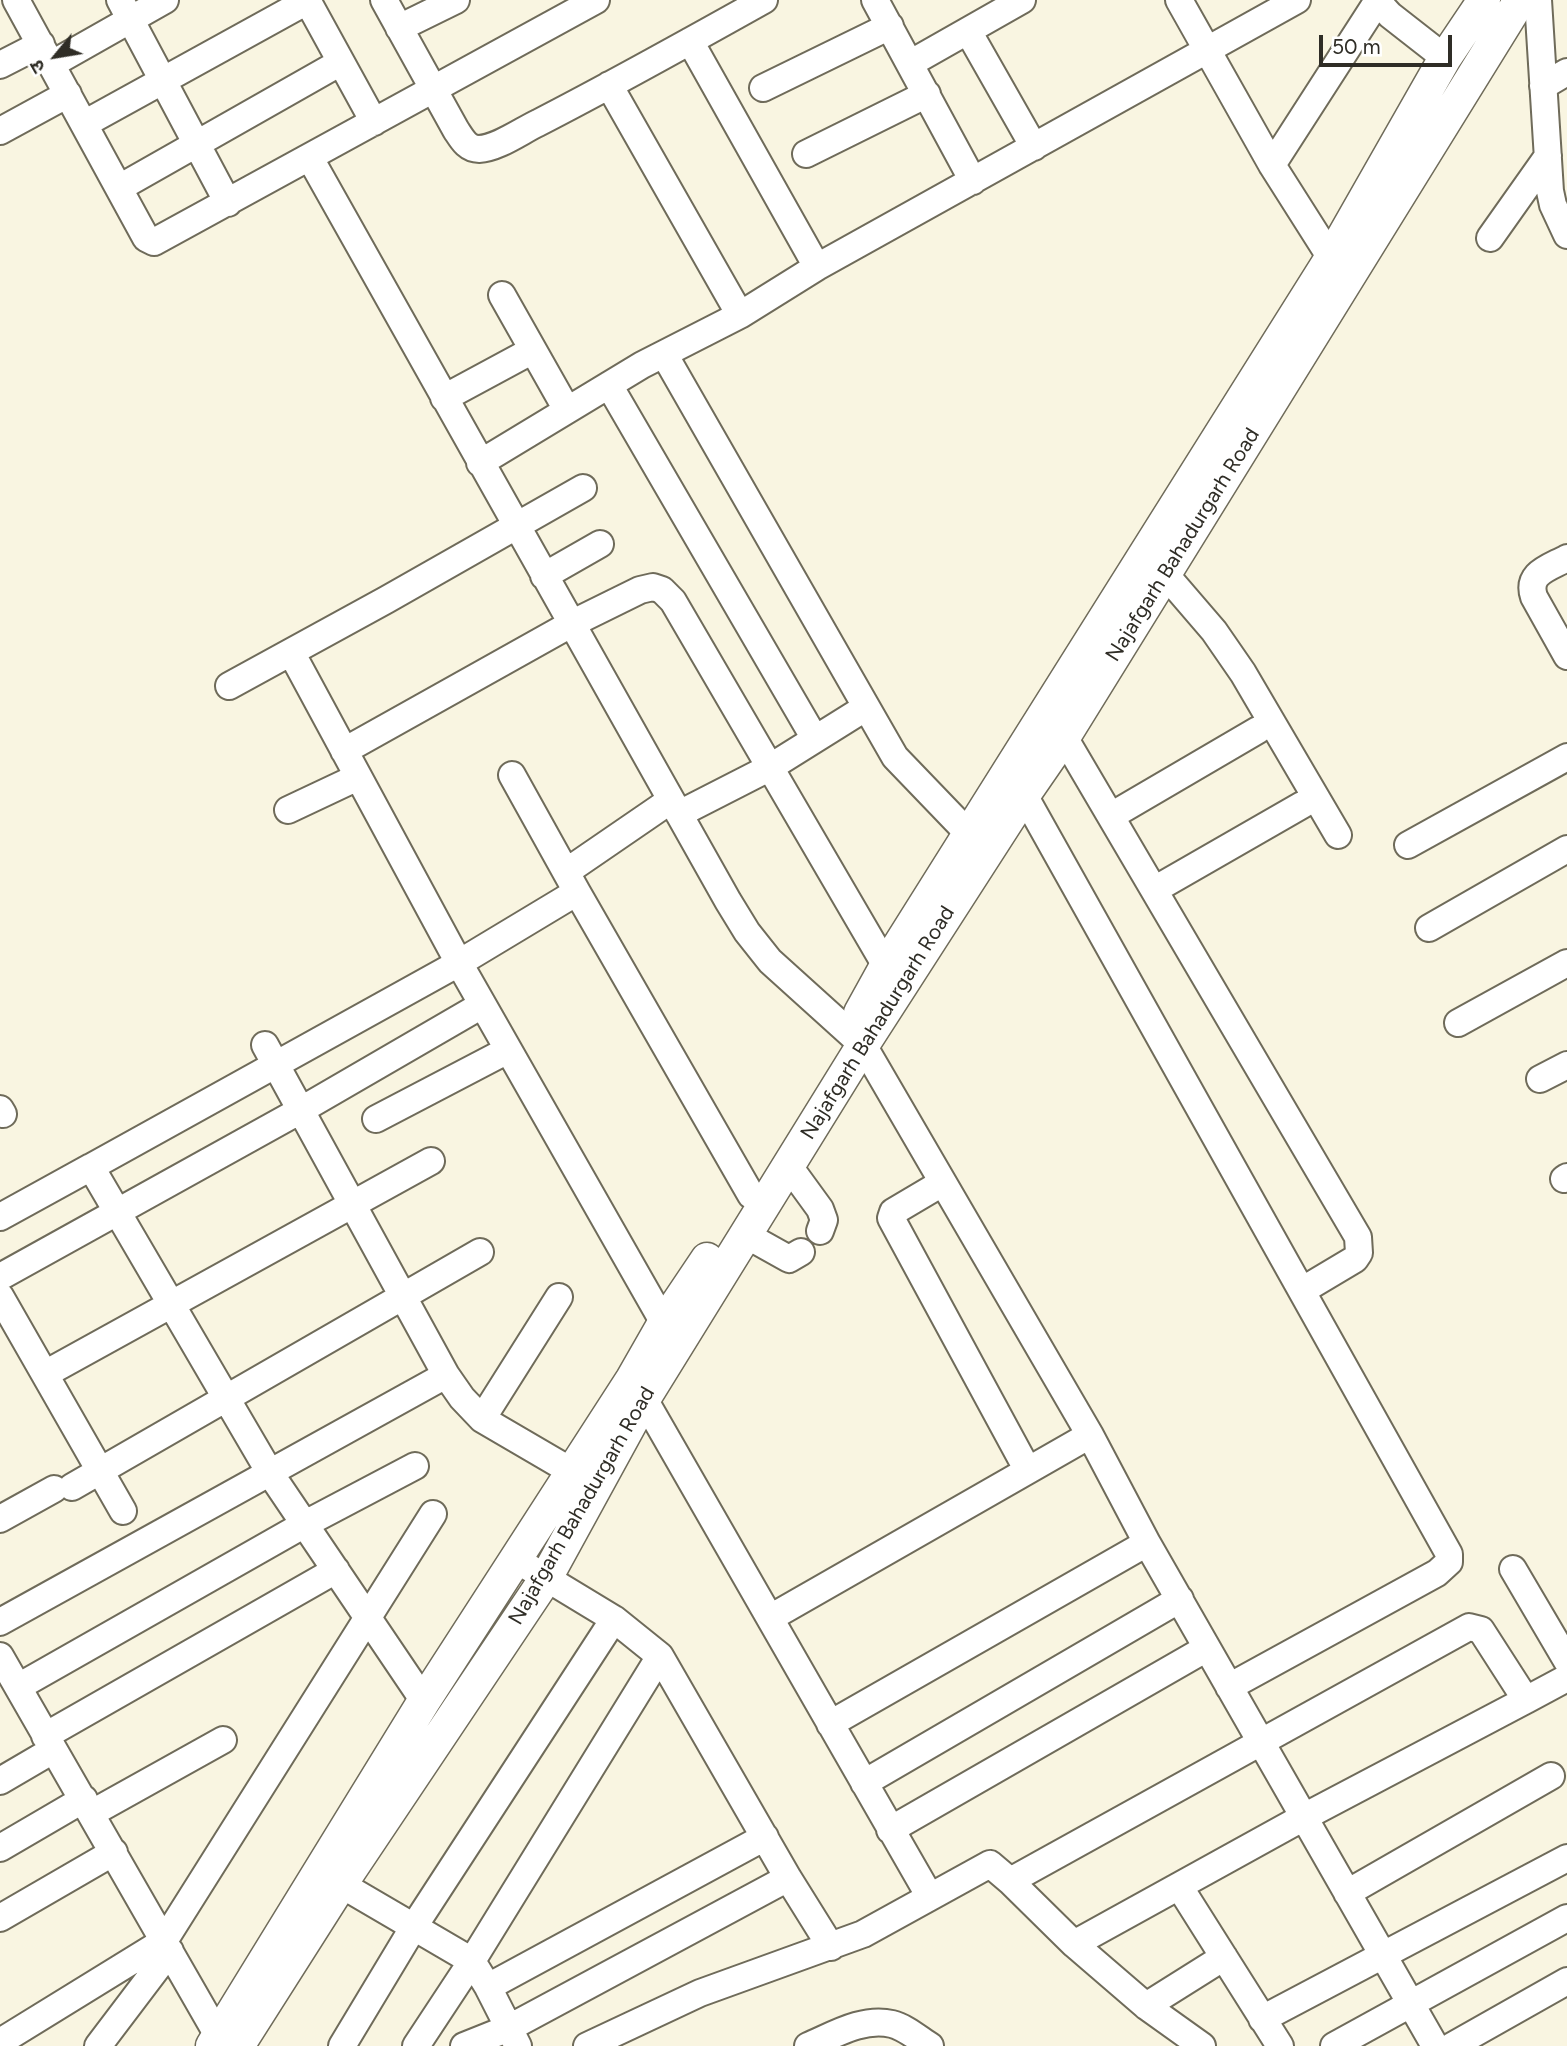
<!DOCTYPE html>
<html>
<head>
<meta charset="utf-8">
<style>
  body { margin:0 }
  #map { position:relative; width:1567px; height:2046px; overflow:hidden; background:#f9f5e1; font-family:Figtree,"Noto Sans Devanagari",sans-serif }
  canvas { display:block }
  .north { position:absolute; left:21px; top:21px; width:70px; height:70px; -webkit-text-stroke:5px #fff; paint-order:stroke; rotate:240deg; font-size:19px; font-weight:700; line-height:28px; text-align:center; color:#2f2d26 }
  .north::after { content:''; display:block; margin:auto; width:24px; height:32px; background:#2f2d26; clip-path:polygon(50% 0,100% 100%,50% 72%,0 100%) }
  .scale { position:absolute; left:1319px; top:35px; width:133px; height:32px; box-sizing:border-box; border:4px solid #2f2d26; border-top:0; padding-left:9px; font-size:21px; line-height:24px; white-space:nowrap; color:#2f2d26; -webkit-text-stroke:5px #fff; paint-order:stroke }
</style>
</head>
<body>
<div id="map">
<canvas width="1567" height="2046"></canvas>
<div class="north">उ</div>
<div class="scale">50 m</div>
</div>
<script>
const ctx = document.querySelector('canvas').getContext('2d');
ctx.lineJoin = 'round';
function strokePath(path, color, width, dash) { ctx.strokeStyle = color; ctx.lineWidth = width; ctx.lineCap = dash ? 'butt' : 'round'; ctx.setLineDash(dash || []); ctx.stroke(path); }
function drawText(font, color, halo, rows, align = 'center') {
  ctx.font = font + ' Figtree,sans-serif'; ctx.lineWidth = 6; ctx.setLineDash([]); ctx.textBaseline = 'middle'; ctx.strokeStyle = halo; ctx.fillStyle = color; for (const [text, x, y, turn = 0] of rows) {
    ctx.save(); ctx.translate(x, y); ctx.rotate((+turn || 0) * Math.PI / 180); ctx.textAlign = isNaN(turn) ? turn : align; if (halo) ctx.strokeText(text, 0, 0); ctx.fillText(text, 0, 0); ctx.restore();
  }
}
const minor = new Path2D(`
  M16,0L146,238L154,242L596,0
  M120,0L228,203
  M307,0L374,122
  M384,0L456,130C462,139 467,149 479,149C498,148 521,131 538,123C614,84 689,42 764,0
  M875,0L973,181
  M1179,0L1272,165L1331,258L1345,267
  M1376,0L1390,15L1445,58
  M1538,0L1550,191L1553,205L1567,235
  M399,28L456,0
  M968,31L1034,147
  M690,41L817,267
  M911,63L1022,0
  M52,64L165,0
  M0,65L41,44
  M609,85L740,315
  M1543,86L1567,72
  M763,88L890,26
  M84,124L307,1
  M0,131L68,94
  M806,154L927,94
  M310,158L728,901L747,932L770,961L863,1045L1090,1435L1147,1543L1435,2046
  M1272,165L1377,2
  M119,188L341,62
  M1490,238L1548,156
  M502,295L567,410
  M664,354L895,757L970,835
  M609,385L815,739
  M444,398L533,350
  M480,463L642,365L740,315L817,267L1297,0
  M1567,558C1549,568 1526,573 1534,597L1567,656
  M1165,574L1214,631L1243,673L1338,835
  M544,576L600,544
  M291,652L459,963L664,1323
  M229,686L386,600L583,488
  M1064,737L1358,1237L1359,1253L1355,1259L1303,1290
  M344,751L571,624L640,590L653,587L662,590L673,601L886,966
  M512,775L577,892L751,1195
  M1024,795L1449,1554V1562L1437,1573L1229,1687
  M288,810L358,777
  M679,814L769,768L865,708
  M1111,816L1258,730
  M1408,845L1567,757
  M566,872L671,800
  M1154,890L1302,805
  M1429,928L1567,849
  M1458,1023L1567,963
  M265,1045L446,1375L462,1398L482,1419L571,1471
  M1540,1079L1567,1065
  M0,1109L3,1114
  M376,1119L508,1050
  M788,1165L820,1209L824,1220L820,1231
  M1564,1179L1567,1177
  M942,1183L893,1212L891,1218L1027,1469
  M0,1217L91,1167
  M746,1235L789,1259L801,1252
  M0,1277L301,1110L482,1005
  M0,1296L123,1511
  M45,1374L431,1161
  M644,1399L930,1897
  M482,1419L559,1297
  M72,1487L480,1252
  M0,1519L54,1489
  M515,1559L614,1619L660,1656L788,1878L831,1947
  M1513,1569L1567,1661
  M770,1618L1090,1435
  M0,1622L446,1375
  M0,1656L224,2046
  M18,1687L305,1524L415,1466
  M424,1701L270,1473L91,1167L459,963L577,892
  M830,1724L1147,1543
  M45,1736L336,1570
  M0,1781L53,1750
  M864,1783L1180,1599
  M92,1813L223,1740
  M890,1830L1207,1648
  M0,1848L84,1799
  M325,1875L472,1961L488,1987L518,2046
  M1010,1881L1469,1627L1481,1630L1526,1700L1567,1678
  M1179,1886L1280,2046
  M1347,1893L1551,1776
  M0,1918L114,1852
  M1074,1944L1304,1817L1526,1700
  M488,1987L765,1837
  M1146,2006L1224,1957
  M1262,2019L1567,1858
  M0,2042L164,1941L433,1514
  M98,2046L170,1951
  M342,2046L413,1928L614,1619
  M416,2046L472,1961L660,1656
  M464,2046L509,2028L788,1878
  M587,2046L700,1993L863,1934L990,1864L1010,1881L1074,1944L1146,2006L1202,2046
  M808,2046C834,2035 863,2017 892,2024C905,2027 919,2039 930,2046
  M1334,2046L1567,1918
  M1452,2046L1567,1981`);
const major = new Path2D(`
  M860,1013L886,966L1331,258L1445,58L1484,0
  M212,2046L424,1701L632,1379L664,1323L707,1259
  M238,2046L341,1884L546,1578L644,1399L863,1045L1024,795L1064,737L1520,0`);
strokePath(minor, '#6f6b5a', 30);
strokePath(major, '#6f6b5a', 35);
strokePath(minor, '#fff', 26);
strokePath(major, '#fff', 32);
drawText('21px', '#2f2d26', '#fff', [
  ["Najafgarh Bahadurgarh Road",1183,545,-58],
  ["Najafgarh Bahadurgarh Road",878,1023,-58],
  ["Najafgarh Bahadurgarh Road",582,1506,-60]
]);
</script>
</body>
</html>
